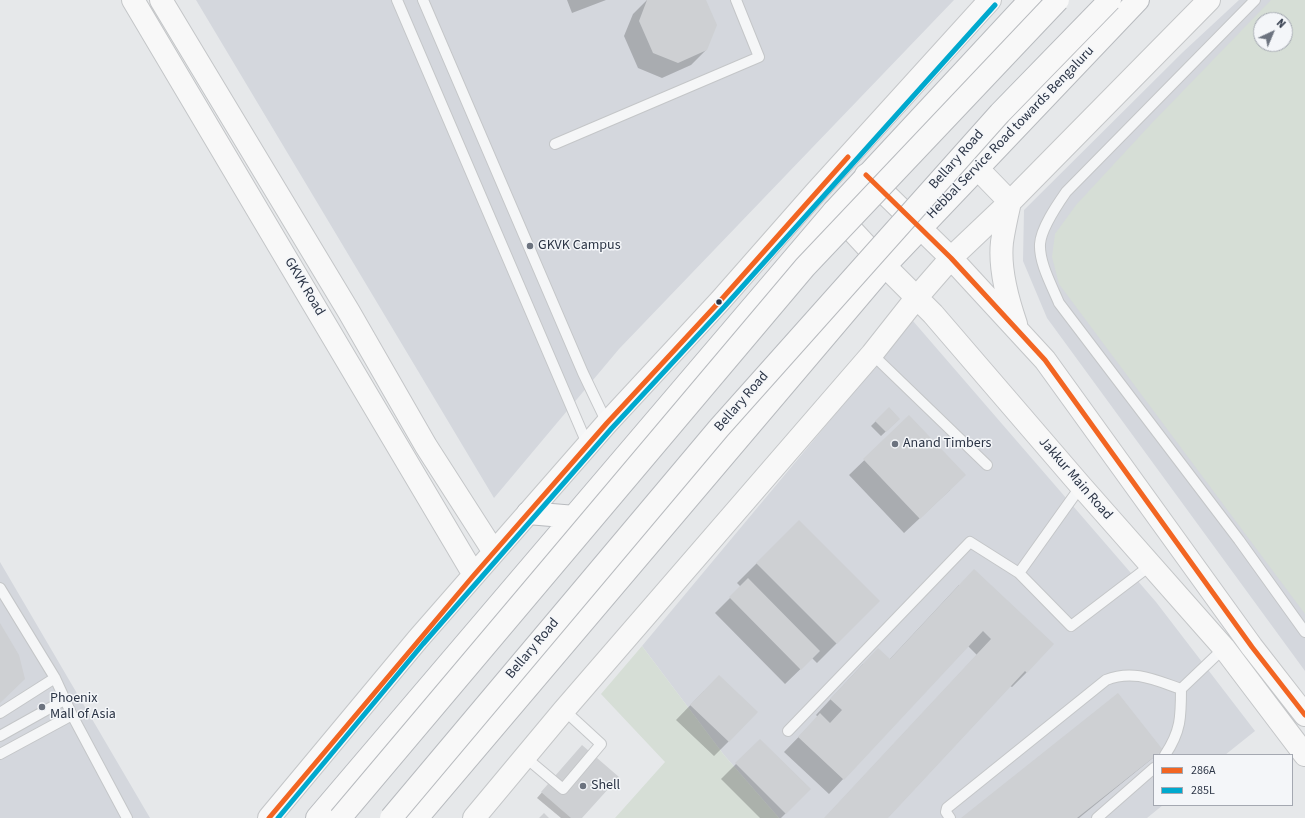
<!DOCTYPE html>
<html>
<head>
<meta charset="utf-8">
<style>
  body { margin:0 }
  #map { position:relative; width:1305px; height:818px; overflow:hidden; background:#e6e8ea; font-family:"Source Sans 3",sans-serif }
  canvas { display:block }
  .legend { position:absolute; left:1153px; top:754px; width:140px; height:52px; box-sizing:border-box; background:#f4f6f9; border:1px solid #a4a8b1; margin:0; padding:5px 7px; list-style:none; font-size:12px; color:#2b3445 }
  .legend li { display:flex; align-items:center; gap:8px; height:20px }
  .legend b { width:20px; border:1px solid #a4a8b1 }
  .north { position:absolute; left:1253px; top:12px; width:40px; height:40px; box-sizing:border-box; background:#f4f6f9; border:1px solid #a4a8b1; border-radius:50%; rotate:44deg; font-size:11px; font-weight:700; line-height:16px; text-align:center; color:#2b3445 }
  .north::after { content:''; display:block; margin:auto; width:14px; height:18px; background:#6c737f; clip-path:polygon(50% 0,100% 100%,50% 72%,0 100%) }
</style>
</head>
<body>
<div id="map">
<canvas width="1305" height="818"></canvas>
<ul class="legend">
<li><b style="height:5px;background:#f26522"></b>286A</li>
<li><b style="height:5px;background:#00a9ce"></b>285L</li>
</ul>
<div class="north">N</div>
</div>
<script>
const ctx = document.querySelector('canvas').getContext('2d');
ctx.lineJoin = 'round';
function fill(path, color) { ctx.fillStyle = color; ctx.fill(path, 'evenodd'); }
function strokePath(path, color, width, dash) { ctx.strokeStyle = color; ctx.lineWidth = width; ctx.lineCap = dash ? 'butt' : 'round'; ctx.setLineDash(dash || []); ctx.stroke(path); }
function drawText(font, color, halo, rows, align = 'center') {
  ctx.font = font + ' "Source Sans 3",sans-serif'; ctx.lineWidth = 3; ctx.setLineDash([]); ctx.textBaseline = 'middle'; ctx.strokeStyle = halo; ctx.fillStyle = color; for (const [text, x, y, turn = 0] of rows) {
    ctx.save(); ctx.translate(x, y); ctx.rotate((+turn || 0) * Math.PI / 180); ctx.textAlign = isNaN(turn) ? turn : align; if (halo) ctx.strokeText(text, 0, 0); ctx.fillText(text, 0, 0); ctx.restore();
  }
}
fill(new Path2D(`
  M196,0H954L619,349L494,498Z
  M1239,0H1305V671L1047,318L1023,261L1024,210L1183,52ZM1261,20H1285V44H1261Z
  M913,321L1156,602L1255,731L1225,755H1154V805H1163L1147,818H779L724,755L642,646Z
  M0,562L150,818H0Z`), '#d4d7dd');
fill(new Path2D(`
  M1271,0H1305V614L1059,284L1052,257L1055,234L1076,205L1151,124ZM1261,20H1285V44H1261Z
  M642,646L724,755L779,818H615L665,762L601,694Z`), '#d6ded6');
fill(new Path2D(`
  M567,0H606L572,13Z
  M647,0H705L706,50L691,65L662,78L638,68L624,36L633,14Z
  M889,408L899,419L881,436L871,426Z
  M909,417L950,490L904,533L849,475Z
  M799,521L879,601L817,663L812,658L785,684L715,613L741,587L737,583Z
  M959,585L1027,672L1012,687L1010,686L887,818H825L977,655L968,646L829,794L784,752L818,717L816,715L863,664L890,659Z
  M704,691L729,741L714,756L676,720Z
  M760,740L810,789L781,818H760L721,779Z
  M578,751L581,818H561L537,798Z
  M1154,757L1079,818H962Z`), '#0003');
fill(new Path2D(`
  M647,0H706L717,25L707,50L678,63L653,53L639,21Z
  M889,407L900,419L886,432L875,421Z
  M909,415L966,475L920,519L863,459Z
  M799,520L880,601L837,644L756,563Z
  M974,569L1054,644L1027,673L1025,671L888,818H824L991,639L983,631L844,780L798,737L820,713L830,723L842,710L830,699L878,648L890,659Z
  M748,578L820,651L801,670L729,597Z
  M0,623L19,655L25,679L0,703Z
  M719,675L758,712L729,742L690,705Z
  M1118,693L1163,750L1077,818H961Z
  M760,739L811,789L786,814L735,763Z
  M582,745L619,777L582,818H571L541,792Z
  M544,813L549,818H539Z`), '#ced0d3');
const lane = new Path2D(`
  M397,0L588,446
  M423,0L583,373L607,423
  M1255,0L1066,192C1057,205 1041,228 1040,244C1039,263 1052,286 1059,303L1239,540L1305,632
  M555,144L759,57L736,0
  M872,354L987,465
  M1019,573L1081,486
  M0,588L55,678L72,715L127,818
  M0,713L55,678
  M788,731L970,542L1019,573L1071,626L1151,565
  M0,736L66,699
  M0,754L72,715
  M1165,755C1181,731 1181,717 1181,689L1224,648
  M525,757L563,789L601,744L564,710
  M950,818L946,812L947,808L1106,680C1133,669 1155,680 1181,689
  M1097,818L1154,768`);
const secondary = new Path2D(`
  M133,0L474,575
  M161,0L349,312L426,446L494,552
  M977,168L1010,202C1007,215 1004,228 1002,242C999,269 1007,298 1016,324
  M866,175L951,258L1045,360L1252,647L1305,715
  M834,211L885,266L933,314L1081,486L1224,648L1305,755
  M269,818L418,639L607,423L720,301L815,193L990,0
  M474,818L564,710L872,354L917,297L951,258L1010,202L1209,0`);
const highway = new Path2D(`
  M528,513L575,517
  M317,818L834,211L1030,0
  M417,818L885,266L1138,0`);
strokePath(lane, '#c4c6c8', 12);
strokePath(secondary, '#c4c6c8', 24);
strokePath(highway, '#b8bbbf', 24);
strokePath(lane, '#f5f6f7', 10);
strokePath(secondary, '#f8f8f8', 22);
strokePath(highway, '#f8f8f8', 22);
const highwayBridge = new Path2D(`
  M340,818L805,267L1058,0
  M391,818L719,428L1000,113L1110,0`);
strokePath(highwayBridge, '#b8bbbf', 24, []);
strokePath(highwayBridge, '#f8f8f8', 22);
strokePath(new Path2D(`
  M866,175L951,258L1045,360L1252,647L1305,715
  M269,818L474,575L607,423L720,301L848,157`), '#f26522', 5);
strokePath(new Path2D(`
  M278,818L423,644L612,428L725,306L995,5`), '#00a9ce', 5);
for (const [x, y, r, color] of [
  [530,246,4,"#6c737f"],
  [719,302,3.5,"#2b3445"],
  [895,444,4,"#6c737f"],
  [42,707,4,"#6c737f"],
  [583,786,4,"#6c737f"]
]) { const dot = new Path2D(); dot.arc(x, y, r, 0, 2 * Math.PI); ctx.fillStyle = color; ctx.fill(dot); strokePath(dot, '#f4f6f9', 1.5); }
drawText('14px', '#2b3445', '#f4f6f9', [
  ["Hebbal Service Road towards Bengaluru",1011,133,-46],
  ["Bellary Road",957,160,-48],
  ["GKVK Road",304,287,59],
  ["Bellary Road",742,402,-49],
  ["Jakkur Main Road",1075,479,49],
  ["Bellary Road",533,649,-50]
]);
drawText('14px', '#2b3445', '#f4f6f9', [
  ["GKVK Campus",538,246],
  ["Anand Timbers",903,444],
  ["Phoenix",50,699],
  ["Mall of Asia",50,715],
  ["Shell",591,786]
], 'left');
</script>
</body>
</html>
